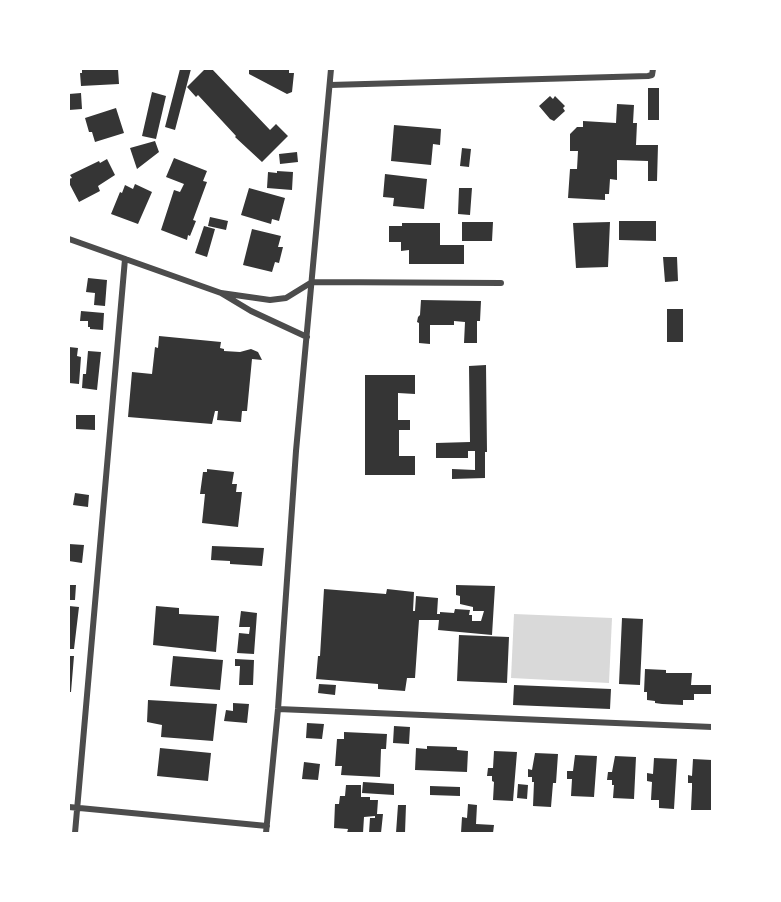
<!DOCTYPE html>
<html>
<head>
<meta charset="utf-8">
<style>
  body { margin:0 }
  #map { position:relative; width:781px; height:902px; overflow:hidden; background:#fff; font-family:"Exo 2",sans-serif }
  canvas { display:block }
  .frame { position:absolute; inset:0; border:70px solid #fff; pointer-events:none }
</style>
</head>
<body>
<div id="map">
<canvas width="781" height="902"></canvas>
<div class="frame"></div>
</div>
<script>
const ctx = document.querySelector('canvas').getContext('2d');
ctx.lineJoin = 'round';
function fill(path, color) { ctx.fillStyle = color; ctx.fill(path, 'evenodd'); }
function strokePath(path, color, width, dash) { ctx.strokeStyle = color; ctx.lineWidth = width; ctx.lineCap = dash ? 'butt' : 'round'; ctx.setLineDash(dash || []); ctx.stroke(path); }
fill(new Path2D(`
  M514,614L612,618L609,683L511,678Z`), '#d9d9d9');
fill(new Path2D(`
  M82,69H118L119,84L81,86L80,73H82Z
  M180,69H191L175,130L165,127Z
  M205,69H212L270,130L276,124L288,136L262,162L235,137L236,136L198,95L196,97L187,87Z
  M249,69H289V73H294L292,92L287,94L249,74Z
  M648,88H659V120H648Z
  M152,92L166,96L156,139L142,136Z
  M81,93L82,109L69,110V94Z
  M550,96L553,99L555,96L565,106L563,108L565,111L554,121L550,119L539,106Z
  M617,104L634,105L633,123H637L636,145H658L657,181H648V161L617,160V180L610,179L609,194H605V200L568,198L570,169H577L578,151H570V134L577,127H583V121L616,123Z
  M116,108L124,133L95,142L92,132H89L85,118Z
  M394,125L441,129L440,145L433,144L431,165L391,161Z
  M155,141L159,152L137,169L130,148Z
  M462,148L471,149L469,167L460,166Z
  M297,152L298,162L280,164L279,154Z
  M174,158L207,171L203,181L207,182L193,220L196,221L190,236L188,235L187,240L161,230L174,190L180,192L184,184L166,177Z
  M107,159L115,175L98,186L100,191L79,202L69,183V179L72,178L70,175L99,161L100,163Z
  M277,171L293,172L292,190L267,188L268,172L277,173Z
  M385,174L427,179L424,209L393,206L394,198L383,197Z
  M135,184L152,192L138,224L111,214L120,192L122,193L125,185L133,189Z
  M249,188L285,198L279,221L272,219L271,224L241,215Z
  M459,188H472L470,215L458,214Z
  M210,217L228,221L226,230L208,226Z
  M619,221H656V241L619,240Z
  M462,222H493L492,241H462Z
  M610,222L608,267L576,268L573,223Z
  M402,223H440V245H464V264H409V250L401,251V242H389V226H402Z
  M204,226L215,229L207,257L195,253Z
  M252,229L281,236L278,247H283L279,263L275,262L272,272L243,265Z
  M663,257H677L678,281L665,282Z
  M88,278L107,280L105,306L94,305L95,293L86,292Z
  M421,300L481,301L480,321H477V343H464L465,322L454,321V325H430V344L419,343V323L417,322L418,317L420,315Z
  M667,309H683V342H667Z
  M81,311L104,313L103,330L90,329V327H88V321H80Z
  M159,336L221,342L220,348L224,349V351L240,352L251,349L258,352L262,360L252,359L247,411H242L241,422L217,420L218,411H215L212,424L128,417L132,372L152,374L155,347L158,348Z
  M69,347L78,348L77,356L81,357L79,384L69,383Z
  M88,351L101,352L97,390L82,388L83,374H86Z
  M486,365L487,452H485V478L452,479V469L475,470V451H468V458H436V443L470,442L469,366Z
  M365,375H415V394L398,393V420H410V430H399V456H415V475H365Z
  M76,415H95V430L76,429Z
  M207,469L234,472L232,484H237L236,492H242L238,527L202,523L205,494H200L203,472H207Z
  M75,493L89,495L88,507L73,505Z
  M69,544L84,545L82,563L69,561Z
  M212,546L264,548L262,566L230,564V561L211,560Z
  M69,585H76L75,600H69Z
  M456,585L495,586L492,635L438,630L439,620H419L415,678H407L405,691L378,689V684L316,679L318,656H320L324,589L386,594L387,589L414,592L413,611H415L416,596L438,598L437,614H440V612L454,613L455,609L470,610L469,615H472V621H481L484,611H473V607L460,604V596L456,595Z
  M69,606L79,607L74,649H69Z
  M156,606L179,608V614L219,616L216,652L153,645Z
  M241,611L257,613L254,654L237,653L239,633L249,634L250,627H239Z
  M622,618L643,619L640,685L619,684Z
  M459,635L509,637L507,683L457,681Z
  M69,656H74L71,692H69Z
  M173,656L223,660L220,690L170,686Z
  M235,659L254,660L253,685H239L240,666H235Z
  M645,669L666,670V673H692L691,685H712V694H694V700H683V705L662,704L655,703V701L647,700V692H644Z
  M319,684L336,685L335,695L318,693Z
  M514,685L611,689L610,709L513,705Z
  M148,700L217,704L213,741L161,737L162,725L147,722Z
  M233,703L249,704L247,723L224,721L226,710L233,711Z
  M307,723L324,724L322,739L306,738Z
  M394,726L410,727L409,744L393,743Z
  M344,732L387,734L386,749H381L380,777L341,775L342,766H335L337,739H344Z
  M427,746L457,747V750L468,751L467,772L415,770L416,748L427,749Z
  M160,748L211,753L208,781L157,776Z
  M494,751L517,752L513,801L493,800L494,782L492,781V776H487L488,768H493Z
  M535,753L558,754L556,783H553L551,807L533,806L534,782H532V777H528V769L532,770Z
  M575,755L597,756L594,797L571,796L572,779H567V771H573Z
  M615,756L636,757L634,799L613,798L614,785H612V780H607L608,772H612Z
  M654,758L677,759L674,809L659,808V800H651L652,782L647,781V773L653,774Z
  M693,759L712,760V810H691L692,788V783H688V775L692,776Z
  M304,762L320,764L318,780L302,779Z
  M363,782L394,784V795L362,793Z
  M518,784L528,785L527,799L517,798Z
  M346,785H361V797H370V800H378L377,814H383L381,833H369L370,818H375V816L364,817L363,833H347L348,829L334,828L335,804H339L340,796H345Z
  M430,786L460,787V796L430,795Z
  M468,804L477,805L476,824L494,825L493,833H461L462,817L467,818Z
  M398,805H406L405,833H396Z`), '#353535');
strokePath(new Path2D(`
  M330,85L648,76L652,75L653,69
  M69,239L221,293L251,311L307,337
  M221,293L270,300L286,298L312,282L501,283
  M278,709L712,727
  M69,807L267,826
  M75,833L125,259
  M266,833L278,709L296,451L331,69`), '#4c4c4c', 6);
</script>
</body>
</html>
